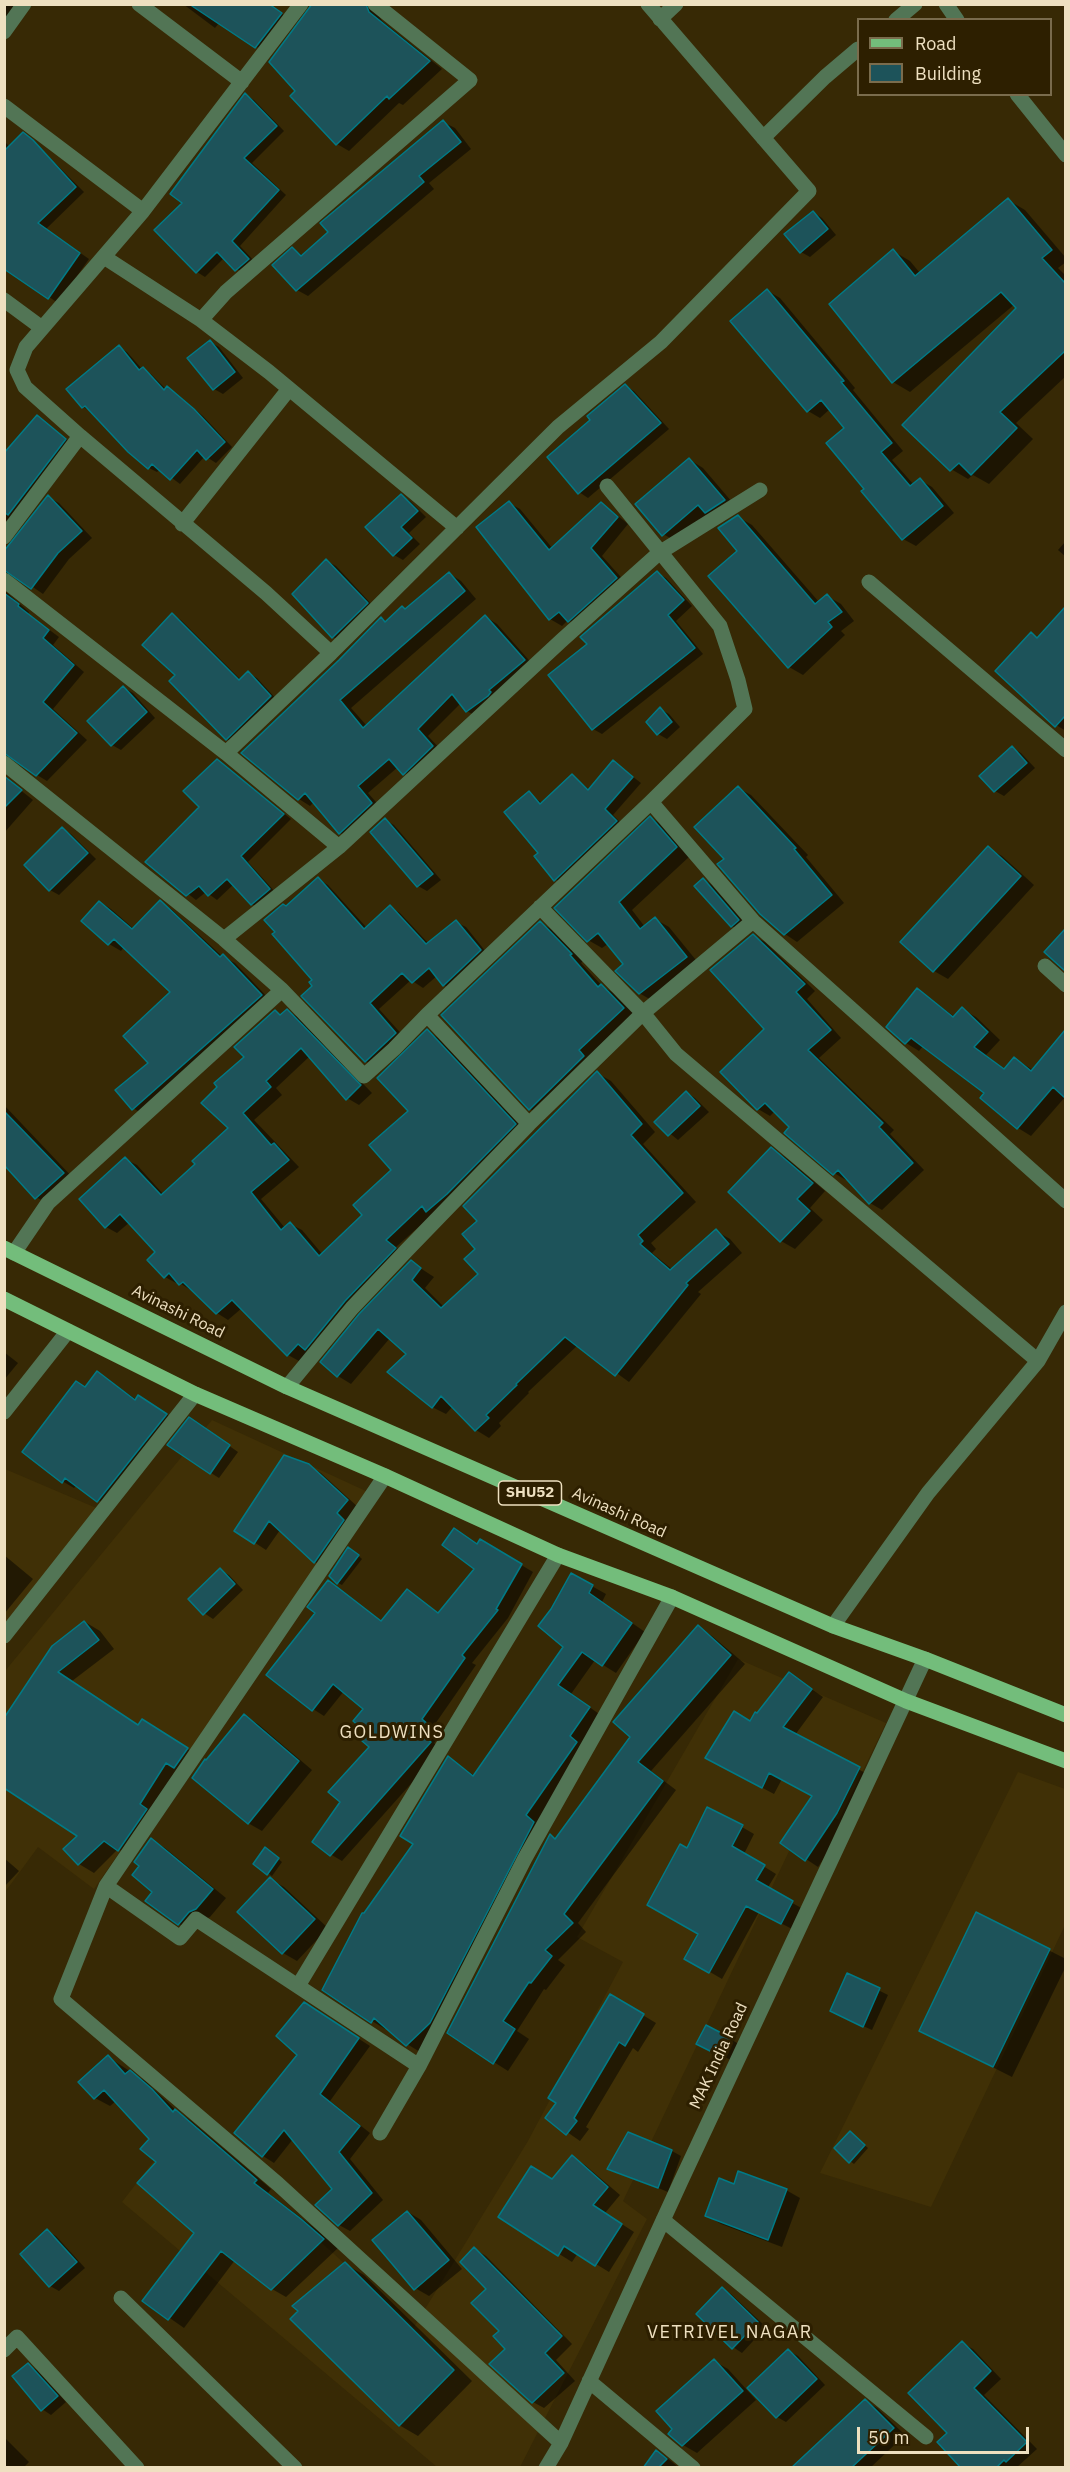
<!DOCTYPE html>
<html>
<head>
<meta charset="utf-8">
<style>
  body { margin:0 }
  #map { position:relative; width:1070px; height:2472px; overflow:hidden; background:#372905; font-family:"IBM Plex Sans",sans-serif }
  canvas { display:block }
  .frame { position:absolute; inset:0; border:6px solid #eee0c0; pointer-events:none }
  .legend { position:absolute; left:857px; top:18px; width:195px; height:78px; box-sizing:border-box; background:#2d1f00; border:2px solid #7a6c4d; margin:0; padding:8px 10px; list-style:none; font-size:18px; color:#eee0c0 }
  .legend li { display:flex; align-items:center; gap:12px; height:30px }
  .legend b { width:30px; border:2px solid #7a6c4d }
  .scale { position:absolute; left:857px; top:2427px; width:172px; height:27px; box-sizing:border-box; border:3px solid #eee0c0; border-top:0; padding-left:8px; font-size:18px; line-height:21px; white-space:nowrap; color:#eee0c0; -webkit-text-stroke:4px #2d1f00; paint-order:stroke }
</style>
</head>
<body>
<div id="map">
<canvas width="1070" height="2472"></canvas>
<div class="frame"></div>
<ul class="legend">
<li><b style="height:8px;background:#73bd7b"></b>Road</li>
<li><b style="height:16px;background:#1d535a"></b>Building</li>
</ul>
<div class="scale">50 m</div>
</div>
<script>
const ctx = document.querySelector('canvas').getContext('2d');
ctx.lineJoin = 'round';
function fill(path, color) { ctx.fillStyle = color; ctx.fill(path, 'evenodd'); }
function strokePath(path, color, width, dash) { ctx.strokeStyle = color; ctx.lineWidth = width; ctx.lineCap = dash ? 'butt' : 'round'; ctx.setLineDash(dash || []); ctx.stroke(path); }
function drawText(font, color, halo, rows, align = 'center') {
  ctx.font = font + ' "IBM Plex Sans",sans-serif'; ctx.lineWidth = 6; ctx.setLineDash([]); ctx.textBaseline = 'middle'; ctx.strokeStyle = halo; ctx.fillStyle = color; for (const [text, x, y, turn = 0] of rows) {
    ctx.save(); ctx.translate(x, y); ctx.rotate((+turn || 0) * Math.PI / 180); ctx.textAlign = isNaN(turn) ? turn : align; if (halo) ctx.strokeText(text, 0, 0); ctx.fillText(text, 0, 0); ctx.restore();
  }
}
fill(new Path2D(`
  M212,1420L368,1492L94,1889L38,1847L5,1892V1671Z
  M5,1469L101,1510L5,1626Z
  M738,1659L886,1723L839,1820L810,1807L623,2201L647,2219L520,2467H437L122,2202L186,2119L414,2327L528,2141L623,1962L577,1937Z
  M1018,1772L1065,1789V1925L931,2207L820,2173Z`), '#403006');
fill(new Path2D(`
  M4,4H18L4,23Z
  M183,4H268L291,20L266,53L219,23L215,28Z
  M314,4H372L382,21L442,69L403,105L399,103L349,151L337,144L298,91Z
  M246,95L254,100L284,131L252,163L286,195L240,246L257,264L245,275L224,258L205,277L197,272L184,203Z
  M443,122L455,128L471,149L429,183L434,189L308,296L297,290L293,249L304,256Z
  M32,140L84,192L46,229L89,259L58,303L9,270L4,271V141L10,147Z
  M1008,200L1025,210L1066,258V262L1058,268L1066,276V376L1016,423L1033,439L989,484L973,475L968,479L951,469L1018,308L1015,304L910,392L893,382V251L910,261L920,273Z
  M813,212L822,218L836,235L810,257L801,252Z
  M768,291L780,298L855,388L853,390L903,451L892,460L914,485L920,480L932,487L954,513L916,546L903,539L866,490L846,428L830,409L820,418L808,411Z
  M210,342L219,347L243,378L223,394L214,389Z
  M119,347L127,352L142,369L151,374L166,389L176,393L203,416L232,447L216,463L205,456L180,484L160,469L157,472L149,468L92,412L83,407Z
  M625,386L634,391L669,429L588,498L579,492Z
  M37,417L76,446L7,537L5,547L12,545L48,497L59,503L92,538L69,559L43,594L17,576L7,579L5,591L29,612L28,614L59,637L53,645L84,672L53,709L87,740L47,781L37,775L4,741V456Z
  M690,460L703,468L738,509L677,542L663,534Z
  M401,496L410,501L426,517L409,533L420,544L403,560L394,555Z
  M509,503L520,509L553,549L601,504L612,511L628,524L602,556L628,585L580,627L568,620L562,626L550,619Z
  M738,517L752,525L819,602L827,596L841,604L854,621L841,631L845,635L803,675L789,667L740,552Z
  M1066,541V557L1058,550Z
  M327,561L336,566L376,609L342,642L333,637Z
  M657,573L666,578L692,606L676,621L703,654L602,734L593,729L589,644Z
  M450,574L461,581L476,599L351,708L367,726L486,617L497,624L535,667L479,718L467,711L461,703L428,736L444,753L415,780L398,767L368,793L383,810L352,839L340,833L314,802L310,806L299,799L340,661L381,619L386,622L406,610Z
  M1066,610V731L1056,725L1031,634L1039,639Z
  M172,615L181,620L241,680L248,673L257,678L279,702L235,744L227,739L177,675Z
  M124,688L133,693L155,718L121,750L112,745Z
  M660,709L669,714L680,727L667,739L658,734Z
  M1012,748L1021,753L1035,768L1004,796L995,791L981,776Z
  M218,760L291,819L248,862L278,895L260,909L252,904L234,884L217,900L206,892L196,900L147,862L201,807Z
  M614,762L641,783L613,815L625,827L564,885L555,879L540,853L529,793L543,804L573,776L590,790Z
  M4,777L33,800L4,833Z
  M738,788L751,795L808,855L806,857L844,903L797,942L785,934L726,859Z
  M651,818L664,826L690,856L632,910L645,927L655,919L669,927L700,965L653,1001L639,993L625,964L608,944L602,948L588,940Z
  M385,820L394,825L441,880L427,891L418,886L372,832Z
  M62,829L71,834L96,859L59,895L50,890L26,865Z
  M988,848L1002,856L1034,885L948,979L934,971L902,942Z
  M318,879L328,885L367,928L390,907L400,913L429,944L456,922L466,927L490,957L454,991L444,985L437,976L423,988L411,980L379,1009L406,1039L376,1067L365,1061L314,986L287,907Z
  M703,879L712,885L747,926L741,931L732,926Z
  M100,902L111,909L134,929L160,902L171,909L223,957L235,963L272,1002L144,1115L133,1108L151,1064L172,992L124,947L121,951L109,944L83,921Z
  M540,923L553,930L583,961L581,963L603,987L614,993L636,1016L543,1116L530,1109L443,1015Z
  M1066,931V971L1046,952Z
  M753,936L765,942L815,991L807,999L841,1038L819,1058L894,1130L890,1134L924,1170L882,1210L870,1203L847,1178L846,1180L834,1173L775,1111L770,1116L758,1109L722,1072L766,1030Z
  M918,990L955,1017L962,1009L976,1017L1000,1040L986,1055L1005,1070L1015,1059L1033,1070L1066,1032V1096L1031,1136L1018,1128L986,1092L924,1045L919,1051L906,1043L888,1027Z
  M275,1011L282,1015L287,1011L298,1017L372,1093L359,1105L347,1098L310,1056L276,1088L282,1095L254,1120L299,1167L261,1199L285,1228L290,1224L302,1230L323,1255L365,1216L393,1170L410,1111L427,1031L438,1038L526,1131L396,1247L406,1255L299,1361L288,1355L242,1308L228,1320L217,1313L193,1289L192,1291L178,1282L176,1283L165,1277L158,1252L130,1222L117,1233L106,1227L125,1159L137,1165L164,1195L197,1164L230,1128L246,1057Z
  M597,1073L611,1081L655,1132L643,1144L696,1202L651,1243L656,1249L652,1253L673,1270L716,1231L730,1239L742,1253L698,1292L701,1294L629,1382L578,1345L528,1392L529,1393L499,1423L501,1426L489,1438L476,1430L453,1406L446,1414L432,1407L409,1354L390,1338L351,1384L338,1376L411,1262L434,1277L425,1288L444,1307L480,1275L478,1249L479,1221Z
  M686,1092L695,1098L709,1112L678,1140L656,1122Z
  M4,1105L76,1181L50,1205L36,1197L4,1163Z
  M771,1149L785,1157L825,1191L810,1208L823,1220L795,1249L781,1241Z
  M4,1352L18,1363L4,1380Z
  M98,1373L137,1400L151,1404L178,1422L110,1508L77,1485L74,1488L62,1481L86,1388Z
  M198,1424L238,1452L219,1478L211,1473Z
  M308,1465L321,1473L359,1508L327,1569L315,1562L280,1530L266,1550L237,1531Z
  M455,1530L478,1545L481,1541L533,1572L508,1618L472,1663L476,1665L433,1727L442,1734L434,1743L442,1749L342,1861L330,1854L342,1802L371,1747L370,1733L366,1708L344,1691L324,1716L313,1709L317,1613L328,1582L383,1622L407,1591L439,1614L476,1568Z
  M353,1551L362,1559L342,1585L338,1583Z
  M4,1555L33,1579L4,1614Z
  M220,1570L229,1575L243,1590L213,1619L204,1613Z
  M572,1575L606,1594L602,1602L645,1632L616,1673L595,1660L571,1694L602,1716L420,2052L407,2044L387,2027L385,2029L372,2021L364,1915L415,1844L449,1758L475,1776L565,1647L552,1610Z
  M85,1622L100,1631L114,1649L72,1681L139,1726L157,1730L202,1758L134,1858L118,1849L94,1873L79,1864V1836L4,1721Z
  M698,1627L712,1636L745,1664L651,1771L676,1790L578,1923L586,1932L558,1960L565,1965L546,1990L544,1989L517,2031L529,2039L508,2071L448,2033L556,1840L632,1737Z
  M789,1674L823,1697L795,1735L871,1776L849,1820L818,1867L782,1843L813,1796L782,1779L774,1794L719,1765Z
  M244,1716L258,1724L312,1770L262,1831L248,1823L207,1761Z
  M742,1827L754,1834L744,1854L776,1874L767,1889L805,1910L794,1930L759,1912L722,1979L686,1958L700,1934L687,1850Z
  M151,1840L165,1848L226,1898L210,1917L203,1920L193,1932L179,1924L154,1892L141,1866Z
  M270,1852L282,1862L272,1876L255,1864Z
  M4,1858L19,1871L4,1887Z
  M270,1879L284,1887L328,1928L297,1961L283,1953Z
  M977,1914L1066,1959V1966L1012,2077L921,2031Z
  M848,1975L888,1995L872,2030L841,2016Z
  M611,1996L656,2023L638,2052L633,2048L586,2127L589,2129L580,2141L547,2118L558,2103Z
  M316,2011L370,2046L330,2101L370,2133L350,2159L383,2200L350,2231L339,2225L334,2189L293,2139L274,2163L263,2156Z
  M730,2039L739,2044L731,2060L707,2049Z
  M108,2057L145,2081L179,2113L190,2120L264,2183L271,2189L268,2193L316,2229L338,2248L286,2297L272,2289L235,2260L184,2328L144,2300L196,2233L158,2162L151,2139L116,2101L110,2106L95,2098Z
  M851,2133L868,2148L854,2164L850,2161Z
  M672,2151L681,2156L668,2192L609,2168Z
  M572,2157L585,2165L620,2195L605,2213L634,2232L609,2272L578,2253L572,2262L500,2217L552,2180Z
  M739,2173L786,2190L800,2198L782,2247L721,2224L707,2216L735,2186Z
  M408,2212L421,2220L462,2269L429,2296L415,2288Z
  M47,2231L56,2236L85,2268L59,2291L50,2286Z
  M475,2249L486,2256L572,2344L556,2360L575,2381L544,2408L533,2402L507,2349Z
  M345,2264L364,2275L472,2381L418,2436L399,2425Z
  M722,2289L731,2294L766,2327L742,2353L733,2347Z
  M962,2343L973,2349L1001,2379L984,2395L1037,2449L1016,2468H963L950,2433Z
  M789,2351L798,2356L825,2385L786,2422L777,2417Z
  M714,2361L728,2369L756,2400L697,2453L683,2445Z
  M28,2365L37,2370L66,2402L51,2415L42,2409Z
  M865,2401L877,2408L905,2435L870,2468H792Z
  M4,2437L29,2462L23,2468H4Z
  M657,2452L667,2458L677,2466L645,2468Z`), '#0007');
const building = new Path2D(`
  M189,4H269L282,13L255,48Z
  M312,4H366L369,12L430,61L389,99L387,96L336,145L290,96L295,91L269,62Z
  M245,93L277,126L244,158L279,190L232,241L249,259L235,271L217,252L196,273L154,230L182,203L170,194Z
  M443,120L461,142L419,176L424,182L296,291L272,265L292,247L301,256L328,232L320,223Z
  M23,132L33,140L76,187L38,223L80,253L48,299L4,269V151Z
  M1008,198L1052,250L1042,258L1065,283V351L1000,412L1017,428L971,475L959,463L950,471L902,425L1016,308L1001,292L892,383L829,304L893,249L915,276Z
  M813,211L828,229L800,253L784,234Z
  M767,289L844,381L841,382L892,443L881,452L910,486L920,478L943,506L902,540L861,491L864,489L826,443L844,428L821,400L807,412L730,321Z
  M210,340L235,372L213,390L187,358Z
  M119,345L139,370L143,367L164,390L167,386L194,409L225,442L206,460L197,450L170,480L152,464L148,469L128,452L85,406L82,408L66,389Z
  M625,384L661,423L578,494L547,457L590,420L587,416Z
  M37,415L66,439L8,515L4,512V453Z
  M689,458L725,500L705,513L698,505L662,536L635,504Z
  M401,494L418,511L401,527L412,538L393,556L365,527Z
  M48,495L82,531L58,553L31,589L4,570V551Z
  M509,501L549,550L601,502L618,517L591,548L617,578L568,622L559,612L549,620L476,527Z
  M738,515L815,604L827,594L842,612L828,622L832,627L788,668L708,576L737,551L718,528Z
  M326,559L368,603L332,638L292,594Z
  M657,571L684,600L668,615L695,648L592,730L548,675L587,644L580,637Z
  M449,572L465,591L340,700L363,728L485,615L525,660L489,690L491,692L488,696L466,712L452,694L418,729L433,746L403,775L389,759L358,786L372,803L339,834L305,793L298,800L241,753L339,660L381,617L385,622L402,606L405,609Z
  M4,593L19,604L18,606L49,630L43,638L74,665L43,702L77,733L36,776L4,753Z
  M1065,607V716L1055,727L995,671L1031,632L1037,638Z
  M172,613L239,680L248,671L271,696L226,740L169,681L175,675L142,645Z
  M123,686L147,712L111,746L87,721Z
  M660,707L672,722L657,735L646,722Z
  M1012,746L1027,763L994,792L979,776Z
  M217,759L284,814L241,856L270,889L251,905L227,879L208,896L199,886L186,896L145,862L199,807L183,791Z
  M613,760L633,777L605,809L617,821L554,881L534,856L538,853L504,812L529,791L540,804L572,774L588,790Z
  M4,776L22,790L4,808Z
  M738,786L796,848L794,849L832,895L784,935L760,914L717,864L724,859L694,827Z
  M650,816L677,847L619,902L640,929L655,917L687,957L639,994L615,971L623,964L598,933L587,942L554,908Z
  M385,818L433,874L417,887L370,832Z
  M62,827L88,853L49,891L24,865Z
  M988,846L1021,876L933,972L900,942Z
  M318,877L364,929L390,905L426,944L456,920L481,950L443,986L429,968L412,983L402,973L370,1003L396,1033L365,1062L301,996L312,986L309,982L312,980L272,934L275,932L264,920L283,904L286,906Z
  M703,878L739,920L731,927L694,886Z
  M160,900L220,957L223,954L262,995L132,1110L115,1090L148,1063L123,1036L170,992L114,939L108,945L81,921L99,901L132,929Z
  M540,921L572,954L570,955L598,987L601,984L624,1008L579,1050L584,1056L529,1110L441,1015Z
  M1065,929V971L1044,952Z
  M753,934L805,984L796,992L831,1030L808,1050L883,1123L879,1127L913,1163L869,1204L838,1170L833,1175L784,1133L789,1127L765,1103L757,1110L720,1072L764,1029L710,970Z
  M917,988L953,1017L962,1007L988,1032L974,1047L1004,1069L1014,1057L1031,1071L1065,1030V1098L1053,1087L1017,1129L980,1098L984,1093L911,1038L905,1044L886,1027Z
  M287,1009L361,1085L346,1100L301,1048L266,1081L271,1087L243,1113L271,1145L274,1143L289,1160L251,1192L281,1230L290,1222L319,1256L362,1215L353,1205L391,1170L369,1145L408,1111L377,1078L427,1029L516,1124L447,1194L426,1212L422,1206L386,1240L396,1248L345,1301L305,1350L298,1344L287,1356L232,1300L216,1314L183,1282L179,1285L169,1273L164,1278L147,1260L155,1252L120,1214L105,1228L79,1199L125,1157L161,1195L195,1164L192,1161L228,1128L201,1103L217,1087L214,1083L244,1057L234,1047L275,1010L280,1015Z
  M597,1071L642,1124L631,1135L683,1193L638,1235L643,1241L640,1244L670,1270L716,1229L729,1244L686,1283L688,1285L615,1376L565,1337L516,1384L517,1385L486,1415L489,1418L475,1431L441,1396L432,1408L387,1372L406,1354L378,1329L337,1377L320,1362L359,1314L411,1260L421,1268L412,1280L441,1308L478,1274L464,1259L475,1249L462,1234L477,1221L463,1206Z
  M686,1091L700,1106L668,1136L654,1122Z
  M4,1111L64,1173L35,1199L4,1165Z
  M771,1147L813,1183L797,1199L810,1211L780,1242L728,1192Z
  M97,1371L135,1400L138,1395L167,1414L97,1502L65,1478L62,1483L22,1452L76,1381L85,1387Z
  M189,1417L230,1445L210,1474L167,1445Z
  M284,1455L309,1464L348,1500L337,1513L344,1520L314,1563L269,1521L254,1544L234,1531Z
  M454,1528L477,1544L480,1539L522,1564L496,1609L498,1610L462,1655L465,1658L422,1719L431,1727L423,1736L431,1742L330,1856L312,1842L340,1802L328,1792L369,1747L362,1741L368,1734L353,1721L363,1709L333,1684L312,1711L266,1675L315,1613L307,1607L328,1580L381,1621L407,1589L438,1613L474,1569L442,1545Z
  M348,1547L359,1555L337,1584L329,1576Z
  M220,1568L235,1584L203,1615L188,1599Z
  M571,1573L593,1585L589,1593L632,1623L602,1666L582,1652L558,1685L590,1707L570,1736L577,1742L526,1815L534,1822L430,2023L406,2046L374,2018L371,2023L322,1990L362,1913H364L413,1844L400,1836L448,1756L473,1776L563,1647L538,1626L551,1609Z
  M84,1621L99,1640L58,1672L138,1725L142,1719L188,1748L174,1768L166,1763L140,1804L147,1809L118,1851L104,1841L78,1865L63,1849L77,1836L4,1788V1718L52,1646Z
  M698,1625L731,1655L638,1762L663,1781L564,1914L573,1923L545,1950L552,1956L531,1983L529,1982L503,2021L515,2029L493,2064L447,2033L550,1834L555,1839L630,1737L613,1722Z
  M789,1672L812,1689L783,1727L860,1767L837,1813L805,1861L780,1843L812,1796L769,1773L762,1788L705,1758L734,1711L750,1721L755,1712L757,1713Z
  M244,1714L299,1761L248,1824L192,1778L205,1759L206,1760Z
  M707,1807L743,1825L732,1846L765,1865L756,1880L793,1901L781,1924L746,1906L709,1973L684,1959L698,1934L647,1905L680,1844L687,1848Z
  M151,1838L213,1889L196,1909L189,1912L178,1925L145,1901L152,1892L132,1875L139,1866L134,1862Z
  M265,1847L279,1858L267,1875L253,1864Z
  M270,1877L315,1919L282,1954L237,1912Z
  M976,1912L1050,1949L993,2067L919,2031Z
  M847,1973L880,1988L863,2027L830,2011Z
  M610,1994L644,2014L625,2046L619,2042L574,2118L577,2121L566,2135L545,2118L556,2103L548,2098Z
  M304,2002L359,2038L320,2094L360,2126L339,2152L372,2193L338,2226L315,2205L332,2189L284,2130L262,2157L234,2133L297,2055L276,2036Z
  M706,2025L731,2038L722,2057L696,2044Z
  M108,2055L125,2074L130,2070L152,2089L173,2112L175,2109L249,2173L257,2180L254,2183L301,2219L324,2239L271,2290L221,2251L168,2320L142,2301L194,2233L137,2183L156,2162L140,2149L149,2139L104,2090L94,2099L78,2082Z
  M850,2131L865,2145L849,2163L834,2148Z
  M628,2132L672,2150L658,2188L607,2169Z
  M572,2155L608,2187L593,2205L622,2224L595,2266L564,2246L558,2256L498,2217L531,2166L552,2179Z
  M738,2171L787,2189L768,2240L705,2216L719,2178L734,2184Z
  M407,2211L449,2260L414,2290L372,2240Z
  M47,2229L77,2262L49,2287L20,2254Z
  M474,2247L562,2336L545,2353L564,2373L532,2403L489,2364L505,2349L493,2336L499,2331L471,2303L486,2289L460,2262Z
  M345,2262L454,2370L399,2426L290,2319L298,2311L292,2306Z
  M722,2287L758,2322L732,2349L696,2314Z
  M962,2341L991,2371L974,2388L1027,2442L1006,2462L1004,2460L996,2468H961L937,2442L947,2433L908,2393Z
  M788,2349L817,2379L776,2418L747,2388Z
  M714,2359L743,2391L682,2446L668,2434L672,2429L656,2411Z
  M28,2363L58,2396L41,2411L12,2376Z
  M865,2399L894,2428L851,2468H791Z
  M656,2450L667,2459L658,2468H643Z`);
fill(building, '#1d535a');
strokePath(building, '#017a86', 1.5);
strokePath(new Path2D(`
  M139,4L242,82
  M375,4L470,80L226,292L201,320L269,372L457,528
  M946,4L957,20
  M660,19L676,4
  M896,20L915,4
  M4,32L24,4
  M1017,94L1066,155
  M4,106L143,211
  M763,138L825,77L858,49
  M104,257L201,320
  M4,300L42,328
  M80,436L266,593L331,653
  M182,524L289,389
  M4,537L80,436L25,387L17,370L26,347L143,211L301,4
  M4,580L226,753L339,847
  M869,582L1066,750
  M226,753L331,653L558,427L661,342L809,191L648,4
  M4,763L224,939L282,990L48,1203L14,1253
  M651,802L753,921
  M540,907L643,1013L753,921L1066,1201
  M224,939L339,847L562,640L659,553L760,490
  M1045,966L1066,985
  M282,990L364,1076L394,1049L427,1015
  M529,1124L427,1015L651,802L745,709L738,680L720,626L607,486
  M287,1387L352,1308L406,1251L529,1124L643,1013L676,1054L1038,1361
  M4,1412L68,1331
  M385,1476L106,1886L61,1999L278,2184L561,2443
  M833,1626L928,1493L1038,1361L1066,1312
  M4,1636L195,1394
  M106,1886L180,1938L196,1919L419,2066
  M298,1986L558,1555
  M380,2133L419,2066L525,1858L672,1597
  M663,2220L926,2437
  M121,2298L295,2468
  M4,2350L17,2337L137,2468
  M589,2381L693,2468
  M546,2468L561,2443L681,2181L925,1659`), '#527555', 15);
strokePath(new Path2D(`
  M4,1248L287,1387L833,1626L925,1659L1066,1715
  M4,1299L195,1394L385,1476L558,1555L672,1597L906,1701L1066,1761`), '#73bd7b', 15);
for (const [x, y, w] of [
  [530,1493,63]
]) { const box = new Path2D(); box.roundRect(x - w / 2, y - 12, w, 24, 4.5); ctx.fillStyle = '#2d1f00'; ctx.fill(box); strokePath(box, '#eee0c0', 1.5); }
drawText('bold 15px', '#eee0c0', null, [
  ["SHU52",530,1493]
]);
drawText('16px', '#eee0c0', '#2d1f00', [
  ["Avinashi Road",178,1312,26],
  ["Avinashi Road",619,1513,24],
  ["MAK India Road",719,2056,-65]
]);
ctx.letterSpacing = '1.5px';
drawText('18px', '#eee0c0', '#2d1f00', [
  ["GOLDWINS",392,1733],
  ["VETRIVEL NAGAR",730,2333]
]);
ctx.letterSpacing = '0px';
</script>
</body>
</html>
